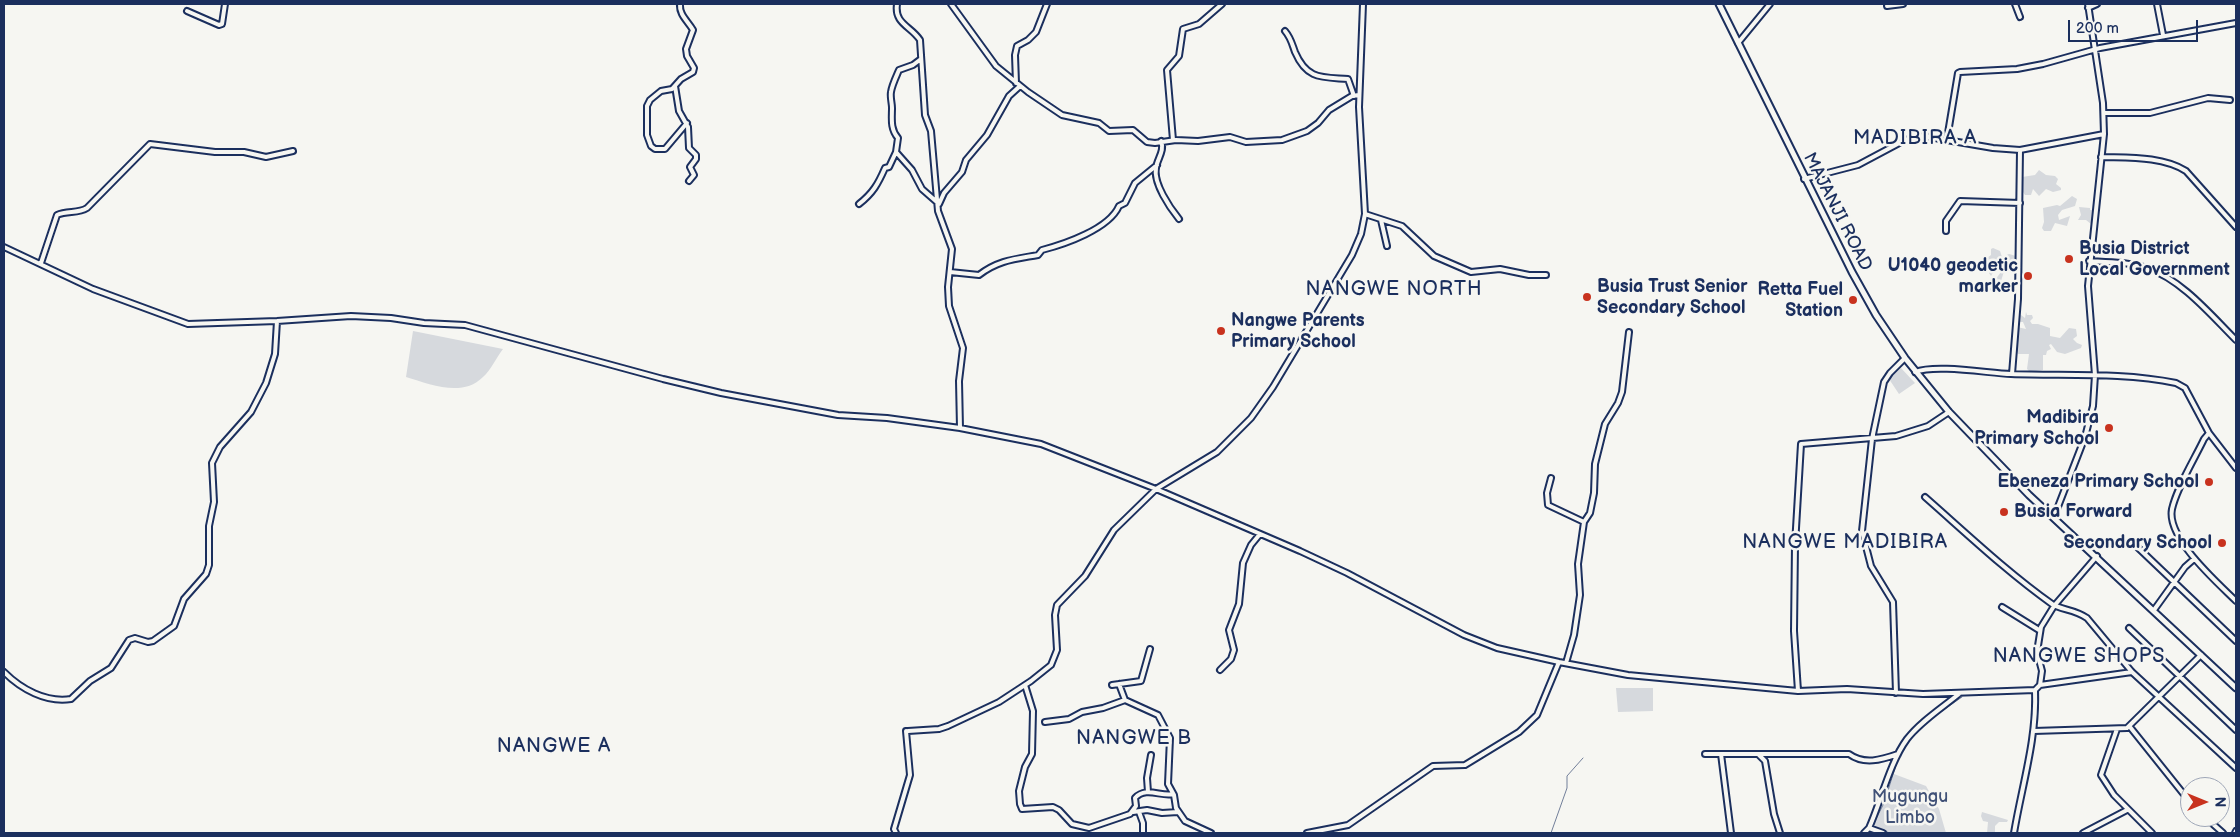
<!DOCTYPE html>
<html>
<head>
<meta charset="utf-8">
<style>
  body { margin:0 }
  #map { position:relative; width:2240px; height:837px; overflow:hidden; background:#f6f6f2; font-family:"Balsamiq Sans",sans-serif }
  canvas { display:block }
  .frame { position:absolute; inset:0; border:5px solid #1b2f5e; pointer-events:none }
  .north { position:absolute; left:2180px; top:777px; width:50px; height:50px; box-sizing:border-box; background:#f6f6f2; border:1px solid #9ea6b7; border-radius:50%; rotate:90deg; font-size:14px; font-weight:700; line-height:20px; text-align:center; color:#1b2f5e }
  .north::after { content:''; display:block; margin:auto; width:18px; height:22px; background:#c8321e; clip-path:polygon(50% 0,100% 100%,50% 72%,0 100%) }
  .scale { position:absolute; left:2068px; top:20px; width:130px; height:22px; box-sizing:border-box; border:2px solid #1b2f5e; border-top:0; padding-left:6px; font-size:15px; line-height:18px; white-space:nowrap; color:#1b2f5e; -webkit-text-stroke:4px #f6f6f2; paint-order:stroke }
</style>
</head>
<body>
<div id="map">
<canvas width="2240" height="837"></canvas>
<div class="frame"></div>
<div class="north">N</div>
<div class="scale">200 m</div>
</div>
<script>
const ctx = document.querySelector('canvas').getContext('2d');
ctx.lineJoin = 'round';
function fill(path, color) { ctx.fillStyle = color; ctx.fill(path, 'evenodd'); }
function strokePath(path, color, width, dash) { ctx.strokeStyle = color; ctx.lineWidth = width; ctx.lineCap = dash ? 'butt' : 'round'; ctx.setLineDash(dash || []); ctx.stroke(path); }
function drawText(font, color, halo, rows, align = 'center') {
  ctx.font = font + ' "Balsamiq Sans",sans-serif'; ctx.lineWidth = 5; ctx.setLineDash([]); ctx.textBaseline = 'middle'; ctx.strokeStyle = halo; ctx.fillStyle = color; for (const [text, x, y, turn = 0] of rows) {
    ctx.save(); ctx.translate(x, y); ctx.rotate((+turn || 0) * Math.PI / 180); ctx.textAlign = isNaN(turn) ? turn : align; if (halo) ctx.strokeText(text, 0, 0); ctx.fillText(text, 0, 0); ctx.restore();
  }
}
fill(new Path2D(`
  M2039,170L2046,175L2055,176L2058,179L2056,184L2061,188V190L2053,192L2046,189L2039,196L2033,189L2031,195H2025L2019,186L2022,177L2035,175Z
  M2072,196L2077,199L2075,206L2062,210L2058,215L2059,220L2070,216L2067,226L2055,223L2051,231H2044L2042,228L2044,222L2043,208L2057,205L2060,206Z
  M2079,207L2090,208V210H2092L2091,224L2086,220H2078L2081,215Z
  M1993,248L2000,251L2002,257L2009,254L2016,256L2014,269L2005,268L2001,281L1999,282L1995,280L2001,272L1998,265L1991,276L1989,273L1991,264L1987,260V258L1991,255V249Z
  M2026,312L2027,315H2032L2033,318L2030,321L2032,324H2038L2050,328V336L2060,338L2069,328L2076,329L2077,336L2073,339L2077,343L2082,345L2081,348L2065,354L2057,352L2051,344L2049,345L2051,349L2047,351L2046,355H2043V370L2030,372L2027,369L2029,354H2018L2015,348L2017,327L2026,329L2023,322H2020L2017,318L2021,315L2025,318Z
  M413,331L503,349C496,358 491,370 483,377C462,398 430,384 406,377Z
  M1901,368L1915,383L1899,394L1889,379Z
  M1616,688H1653V711L1618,712Z
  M1894,774L1926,786L1939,809L1946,833H1890L1873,827L1884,803Z
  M1982,812L2008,820L2007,822H1999L1995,826V833H1987L1988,822L1983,821L1981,816Z`), '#d6d9dd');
strokePath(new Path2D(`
  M1925,723L1962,697
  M1910,739L1923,726
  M1551,833L1567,788V776L1583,758
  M1868,833L1872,831L1877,833
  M1890,833L1873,827V825L1884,803L1899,756`), '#717e99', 1);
const street = new Path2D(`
  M680,4C679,15 688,21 693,30L686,49L687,56L694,68L693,72L681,79L672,89L661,91L650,100L647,106V135L651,146L655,149H665L687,123
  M897,4C894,24 911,26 920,40L925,115L931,131L938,211L952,249L948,287L949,306L963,348L959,381L960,428
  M951,4L996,66L1028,92L1062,115L1099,123L1109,131L1133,130L1147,142L1155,143L1176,140L1198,141L1230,137L1246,142L1282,140L1307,131L1318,123L1329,110L1352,96L1359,95
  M2015,4L2020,17
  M2157,4L2163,35
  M1887,6L1903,4
  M2088,8L2097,4
  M187,11L219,25L222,24L225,4
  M1285,31C1291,38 1292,44 1295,52C1307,80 1322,77 1348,79L1354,96
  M1738,43L1770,4
  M1016,83L1015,55L1017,46L1028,40L1036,32L1047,4
  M675,86L679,111L688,127L689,148L696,155V159L690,167L694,175L689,181
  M2104,113H2150L2208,98L2230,100
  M1947,139L1958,73L1960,72L2017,69L2043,64L2100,48L2236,23
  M1173,140L1167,70L1179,56L1183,29L1199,24L1222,4
  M1161,141C1165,151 1157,159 1156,168C1153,183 1170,208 1179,219
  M896,152L912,170L922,189L938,203
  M2101,157C2128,158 2162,156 2186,171L2236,227
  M1804,179L1858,165L1905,140L1923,136L1993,148L2020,150L2104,134
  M859,204C873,193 878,184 885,168L889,167L896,152L898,138C890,129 892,118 892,108C892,103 890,97 891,92C892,85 896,77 899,70L913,65L921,59
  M939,204L944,193L962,172L966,160L987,135L1009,96L1020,86
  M1365,214L1402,226L1434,256L1471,272L1500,269L1529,275H1546
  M1381,220L1387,246
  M1946,231V221L1960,201L2020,203
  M4,247L93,289L188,324L277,321L351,316L391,318L424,323L465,325L663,379L721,393L838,415L887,418L960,428L1041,444L1156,489L1300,551L1347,573L1464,635L1497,648L1559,662L1628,675L1798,691L1847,689L1923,694L2035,690L2040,685L2132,672
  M2089,261C2108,262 2128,262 2147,268C2181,279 2211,315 2236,340
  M41,263L57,215C67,210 78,214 87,208L150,144L215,152H244L266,157L293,151
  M950,272L979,275C998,260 1016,259 1038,255L1042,250C1065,244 1109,229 1119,206L1125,203L1135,183L1157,165
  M1965,289H1975L1990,286L2018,288
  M1915,372C1936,364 1987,373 2011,374C2066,376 2122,372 2176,383L2185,388L2209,433L2236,468
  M2012,374L2018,299L2020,150
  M2209,433L2204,439C2194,460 2177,487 2172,509C2166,538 2218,583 2236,601
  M1551,478L1547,493L1548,505L1584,522
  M1925,497C1966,533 2007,572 2052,604C2061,610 2074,609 2087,618L2132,672L2236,768
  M2054,517L2085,437L2093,406L2095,375L2088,286L2104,134L2103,103L2088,4
  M2131,541L2236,641
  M2002,607L2039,630
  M2154,610L2185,567L2194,559
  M2129,628L2236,730
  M1566,663L1574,635L1580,595L1578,564L1584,522L1590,513L1594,493L1595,464L1605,424L1618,403L1622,392L1629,332
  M1220,670L1231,659L1234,650L1229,630L1239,604L1243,563L1251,545L1260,534
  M4,672C21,689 46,703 71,699L90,681L111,668L129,640L135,638L148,642L153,641L174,626L184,599L206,574L209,565V526L214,502L212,463L220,447L251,412L266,383L275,354L277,321
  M1119,684L1125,700L1158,715L1170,738L1168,784L1174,795L1176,808L1185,821L1211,833
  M1025,685L1033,711L1032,754L1025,767L1019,791L1020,804L1022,809L1053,807L1059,810L1072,824L1089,828L1130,814L1136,806L1135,798C1146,786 1161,797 1173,794
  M1112,685L1141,681L1150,649
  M2040,685L2042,671L2037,652L2041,627L2054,606L2097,556
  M1798,691L1794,631L1795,545L1801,444L1896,436L1928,426L1949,412
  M1896,693L1893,602L1871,566L1862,531L1872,439L1884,382L1890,373L1905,358
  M1045,722L1069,719L1082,712L1103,708L1125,700
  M2130,727L2190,802
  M2117,729L2101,775L2114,795L2152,833
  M908,731L939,729L948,726L999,702L1031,681L1051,665L1057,650L1055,615L1057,605L1085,576L1114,530L1156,489L1217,452L1251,418L1273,387L1352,255L1361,234L1365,214L1359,107L1363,4
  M2034,731L2127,728L2201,655
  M1705,754H1849C1864,765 1881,760 1898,754
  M1721,754L1731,833
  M1759,755L1765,761L1774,814L1780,833
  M1148,792L1147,778L1151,755
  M1133,812L1147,810L1162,813L1178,812
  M1139,812L1143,823V833
  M2205,817L2223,833
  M1869,828C1881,801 1890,762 1907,739C1921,721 1942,708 1960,693
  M896,833L894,829L910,775L906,731
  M1307,833L1348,825L1433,766L1465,765L1519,732L1537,715L1559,662
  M1864,833L1869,828L1883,833
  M2014,833C2022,785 2037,739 2035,690
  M2083,833L2127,810
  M2235,833L2236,831`);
const secondary = new Path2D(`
  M1719,4L1852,272L1876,315L1905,358L1949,412L2029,495L2236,688`);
strokePath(street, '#1b2f5e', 8);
strokePath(secondary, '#1b2f5e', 9);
strokePath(street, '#f6f6f2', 4);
strokePath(secondary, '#f6f6f2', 5);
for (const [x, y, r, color] of [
  [2069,259,5,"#c8321e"],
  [2028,276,5,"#c8321e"],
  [1587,297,5,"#c8321e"],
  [1853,300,5,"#c8321e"],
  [1221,331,5,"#c8321e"],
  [2109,428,5,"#c8321e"],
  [2209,482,5,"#c8321e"],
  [2004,512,5,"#c8321e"],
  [2222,543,5,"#c8321e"]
]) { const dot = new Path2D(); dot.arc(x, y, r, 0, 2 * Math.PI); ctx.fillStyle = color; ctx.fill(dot); strokePath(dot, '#f6f6f2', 2); }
drawText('18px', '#1b2f5e', '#f6f6f2', [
  ["MAJANJI ROAD",1837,212,63]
]);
drawText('bold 18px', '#1b2f5e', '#f6f6f2', [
  ["Busia District",2079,249,"left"],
  ["Local Government",2079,270,"left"],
  ["U1040 geodetic",2018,266],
  ["marker",2018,287],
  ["Busia Trust Senior",1597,287,"left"],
  ["Secondary School",1597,308,"left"],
  ["Retta Fuel",1843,290],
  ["Station",1843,311],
  ["Nangwe Parents",1231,321,"left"],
  ["Primary School",1231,342,"left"],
  ["Madibira",2099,418],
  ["Primary School",2099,439],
  ["Ebeneza Primary School",2199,482],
  ["Busia Forward",2014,512,"left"],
  ["Secondary School",2212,543]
], 'right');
drawText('18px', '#405177', '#f6f6f2', [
  ["Mugungu",1910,797],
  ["Limbo",1910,818]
]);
ctx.letterSpacing = '1px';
drawText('20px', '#1b2f5e', '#f6f6f2', [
  ["MADIBIRA A",1915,139],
  ["NANGWE NORTH",1394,290],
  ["NANGWE MADIBIRA",1845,543],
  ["NANGWE SHOPS",2079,657],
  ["NANGWE B",1134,739],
  ["NANGWE A",554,747]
]);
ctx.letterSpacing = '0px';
</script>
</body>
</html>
